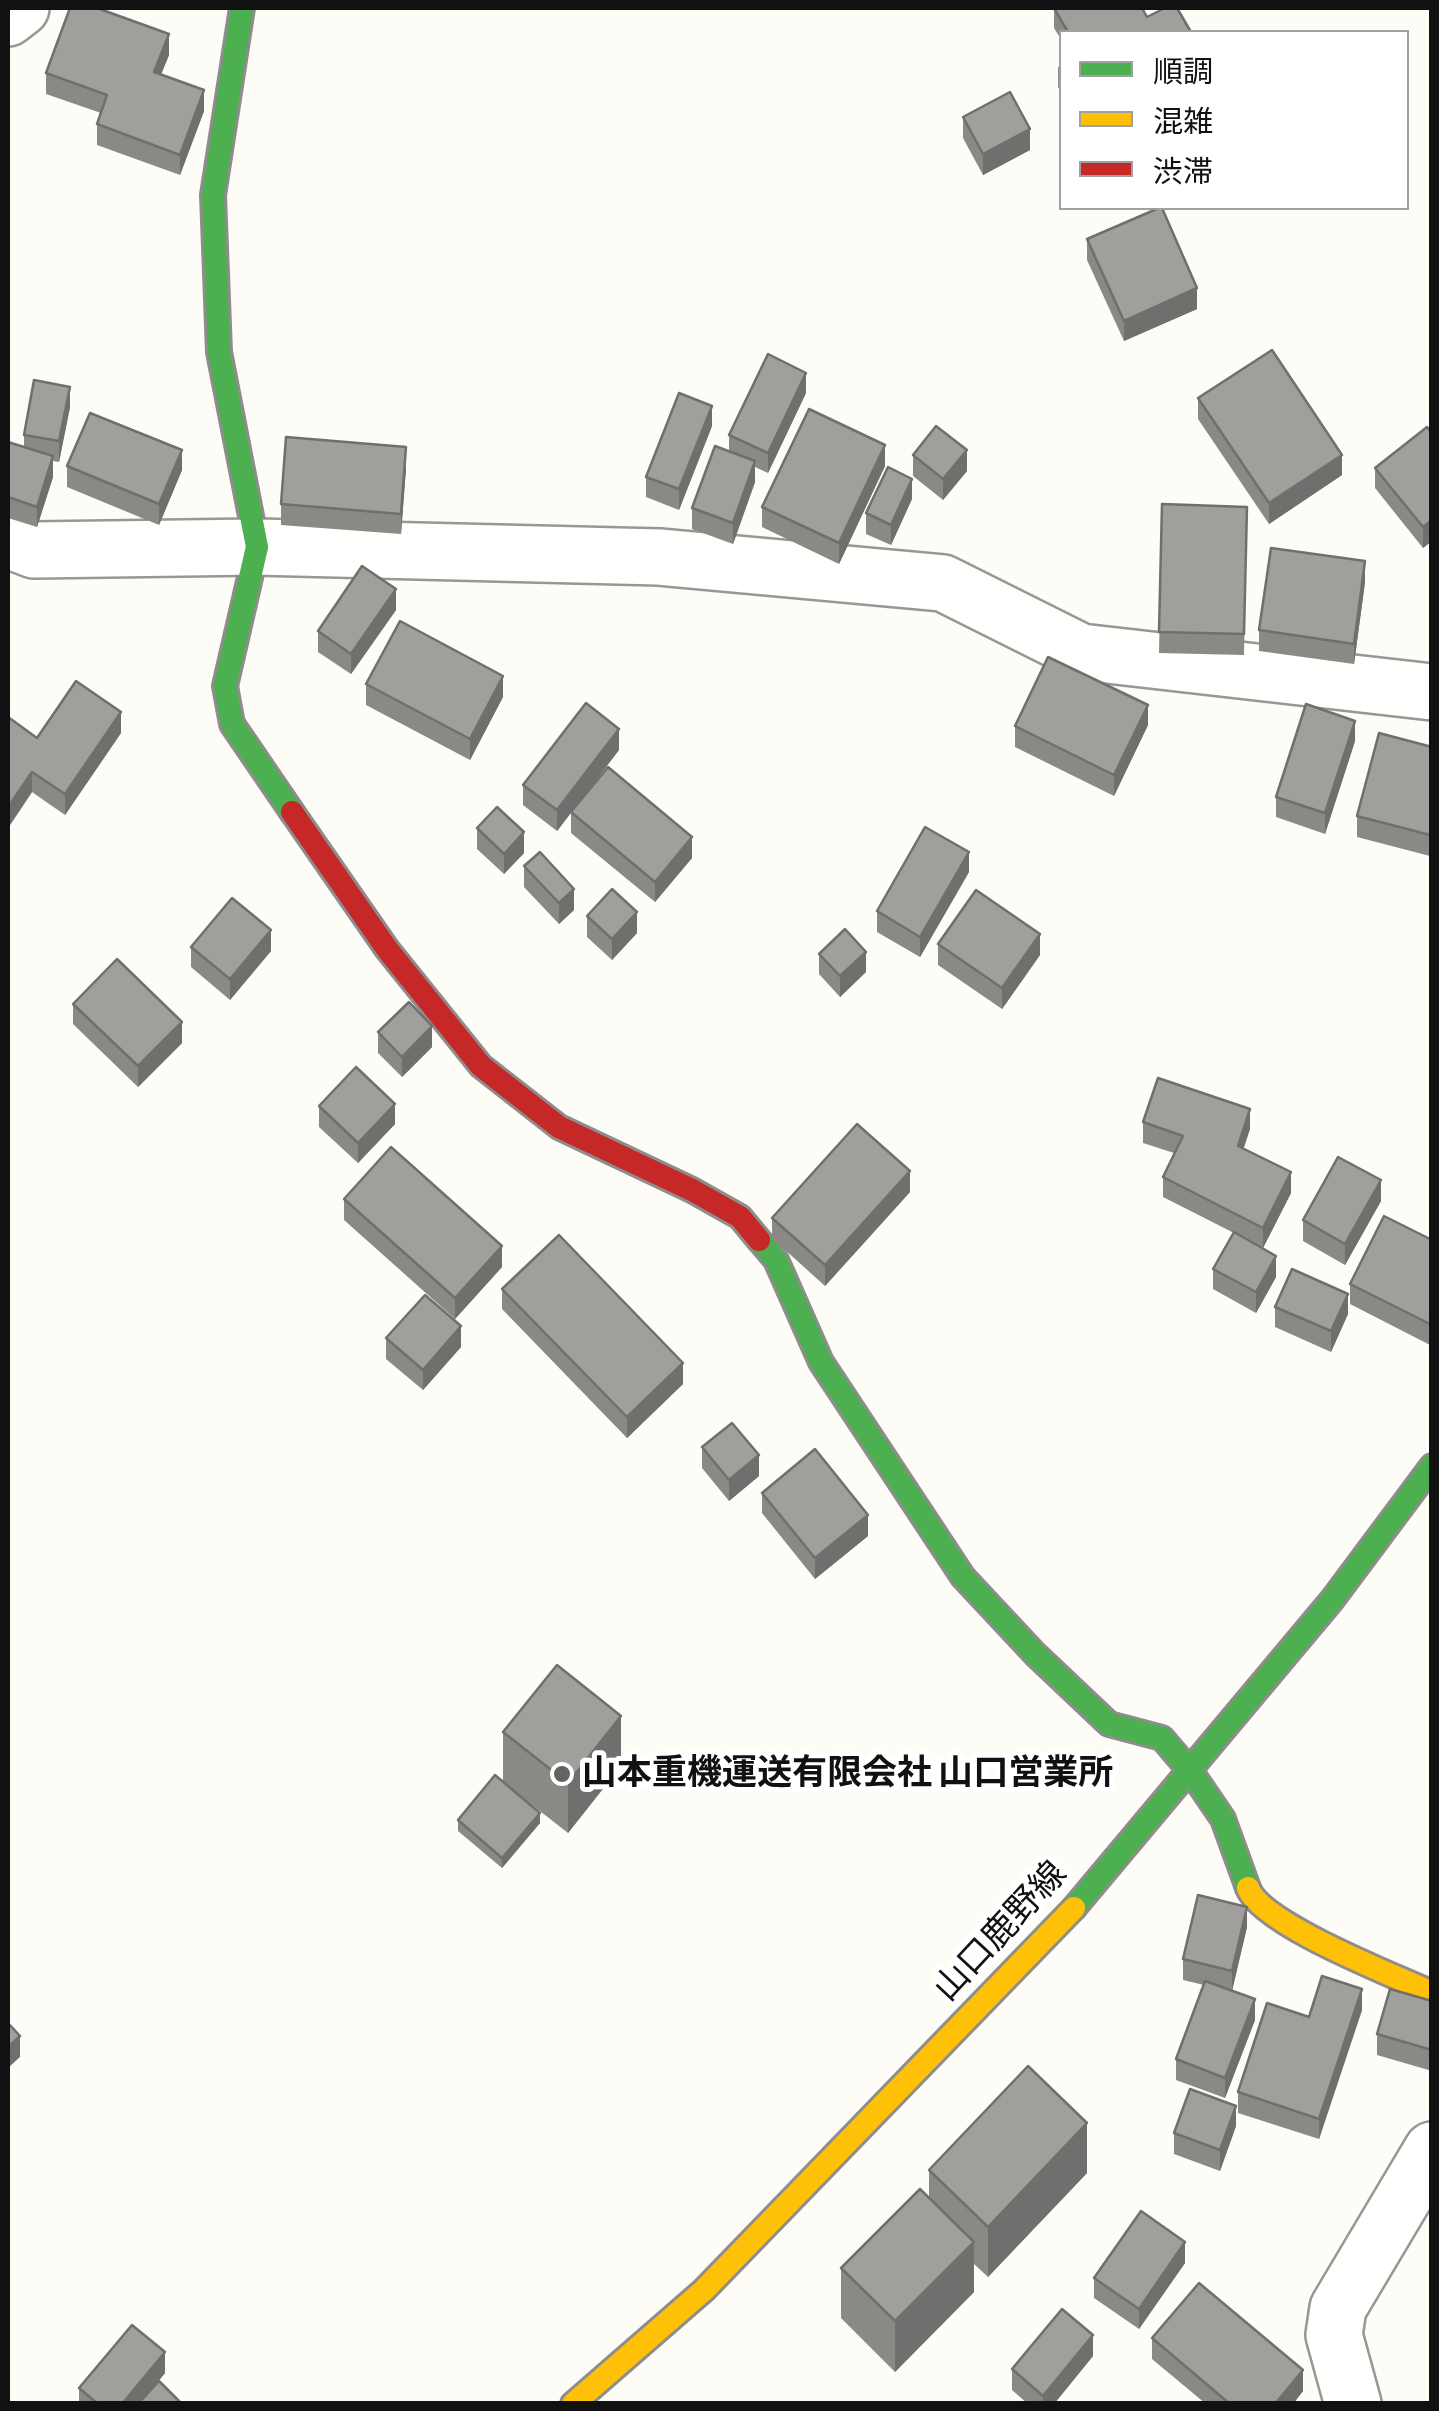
<!DOCTYPE html>
<html>
<head>
<meta charset="utf-8">
<style>
  body { margin:0 }
  #map { position:relative; width:1439px; height:2411px; overflow:hidden; background:#fdfcf7; font-family:Bitter,"Noto Sans JP",serif }
  canvas { display:block }
  .frame { position:absolute; inset:0; border:10px solid #111; pointer-events:none }
  .legend { position:absolute; left:1059px; top:30px; width:350px; height:180px; box-sizing:border-box; background:#fff; border:2px solid #a0a0a0; margin:0; padding:12px 18px; list-style:none; font-size:30px; color:#111 }
  .legend li { display:flex; align-items:center; gap:20px; height:50px }
  .legend b { width:50px; border:2px solid #a0a0a0 }
</style>
</head>
<body>
<div id="map">
<canvas width="1439" height="2411"></canvas>
<div class="frame"></div>
<ul class="legend">
<li><b style="height:12px;background:#4caf50"></b>順調</li>
<li><b style="height:12px;background:#ffc107"></b>混雑</li>
<li><b style="height:12px;background:#c62828"></b>渋滞</li>
</ul>
</div>
<script>
const ctx = document.querySelector('canvas').getContext('2d');
ctx.lineJoin = 'round';
function strokePath(path, color, width, dash) { ctx.strokeStyle = color; ctx.lineWidth = width; ctx.lineCap = dash ? 'butt' : 'round'; ctx.setLineDash(dash || []); ctx.stroke(path); }
function fill(path, color) { ctx.fillStyle = color; ctx.fill(path, 'evenodd'); }
function drawText(font, color, halo, rows, align = 'center') {
  ctx.font = font + ' Bitter,"Noto Sans JP",serif'; ctx.lineWidth = 10; ctx.setLineDash([]); ctx.textBaseline = 'middle'; ctx.strokeStyle = halo; ctx.fillStyle = color; for (const [text, x, y, turn = 0] of rows) {
    ctx.save(); ctx.translate(x, y); ctx.rotate((+turn || 0) * Math.PI / 180); ctx.textAlign = isNaN(turn) ? turn : align; if (halo) ctx.strokeText(text, 0, 0); ctx.fillText(text, 0, 0); ctx.restore();
  }
}
const street = new Path2D(`
  M8,18L21,8
  M8,540L34,550L257,547L659,557L943,583L1081,652L1432,692
  M1353,2404L1334,2335L1338,2308L1432,2150`);
const fast = new Path2D(`
  M242,8L213,195L219,352L257,547L225,686L232,724L292,812
  M759,1240L776,1260L821,1362L963,1577L1035,1654L1109,1724L1162,1738L1191,1772L1223,1819L1248,1888
  M1074,1908L1332,1600L1432,1466`);
const slow = new Path2D(`
  M1248,1888C1261,1924 1393,1975 1432,1993
  M573,2404L704,2290L1074,1908`);
const jam = new Path2D(`
  M292,812L387,949L481,1066L559,1127L692,1190L740,1217L759,1240`);
strokePath(street, '#979795', 60);
strokePath(fast, '#8e8d8b', 28);
strokePath(slow, '#8e8d8b', 28);
strokePath(jam, '#8e8d8b', 28);
strokePath(street, '#fffffe', 55);
strokePath(fast, '#4caf50', 22);
strokePath(slow, '#ffc107', 22);
strokePath(jam, '#c62828', 22);
fill(new Path2D(`
  M1054,8L1147,17L1191,32H1062V41L1054,28Z
  M169,55L161,74L204,111L180,175L97,145V124L101,113L46,94V73Z
  M1062,65V94L1058,87V67Z
  M963,117L1030,150L983,175L963,138Z
  M1087,239L1197,309L1124,341L1087,260Z
  M806,393L768,473L755,467V482L733,544L692,529V508L729,452V435Z
  M1198,398L1342,475L1269,524L1198,419Z
  M70,407L59,462L53,461V477L37,527L8,518V442L24,447V435Z
  M712,426L679,510L646,497V477Z
  M1432,433V541L1423,548L1375,488V468Z
  M913,455L967,471L943,500L913,476Z
  M67,466L182,470L159,525L67,487Z
  M885,466L839,564L762,527V507Z
  M406,468L401,534L281,525V504Z
  M912,499L891,545L866,534V513Z
  M1162,504L1247,507L1244,655L1159,653Z
  M1365,582L1354,664L1259,651V630Z
  M396,610L351,674L318,652V631Z
  M366,684L503,697L470,760L366,705Z
  M1148,725L1114,796L1015,747V726Z
  M121,733L65,815L32,792L8,828L37,738Z
  M1355,741L1325,834L1276,817V797Z
  M1432,747L1430,856L1357,837V816Z
  M619,750L580,801L692,858L655,902L571,833V813L557,831L523,805V785Z
  M477,828L524,853L504,874L477,849Z
  M524,866L574,910L559,924L524,887Z
  M969,872L920,957L877,932V911Z
  M587,916L637,933L612,960L587,937Z
  M938,944L1040,955L1002,1009L938,965Z
  M191,947L271,951L230,1000L191,967Z
  M819,954L866,972L840,997L819,974Z
  M73,1004L182,1043L138,1087L73,1024Z
  M378,1032L432,1047L402,1077L378,1053Z
  M319,1106L395,1124L358,1163L319,1127Z
  M1143,1122L1250,1129L1243,1148L1291,1193L1263,1248L1276,1277L1256,1313L1213,1289V1269L1234,1233L1163,1197V1177L1174,1153L1143,1143Z
  M910,1192L825,1286L772,1238V1218Z
  M344,1199L502,1267L455,1319L344,1220Z
  M1381,1201L1345,1265L1303,1241V1220Z
  M1432,1240V1346L1350,1304V1284Z
  M502,1289L683,1384L627,1438L502,1309Z
  M1275,1307L1348,1314L1331,1352L1275,1327Z
  M386,1338L461,1347L423,1390L386,1359Z
  M702,1447L759,1476L729,1501L702,1468Z
  M762,1493L868,1536L815,1579L762,1513Z
  M503,1732L621,1766L568,1833L508,1786L540,1823L502,1868L458,1831V1820L503,1782Z
  M1247,1927L1232,1991L1255,2020L1225,2098L1176,2080V2059L1204,1985L1183,1980V1959Z
  M1432,2001V2071L1377,2055V2034Z
  M1362,2010L1319,2139L1238,2113V2092L1309,2017Z
  M1236,2126L1220,2171L1174,2154V2133Z
  M929,2170L1087,2173L988,2277L974,2264V2292L895,2372L841,2318V2268L929,2197Z
  M1185,2263L1139,2329L1094,2298V2278Z
  M1152,2338L1303,2391L1293,2404H1206L1152,2359Z
  M1093,2356L1054,2404H1028L1012,2390V2369Z
  M165,2373L154,2387L182,2404H79V2388Z`), '#8a8986');
fill(new Path2D(`
  M169,34V55L154,92V72Z
  M204,90V111L180,175V155Z
  M1030,129V150L983,175V154Z
  M1197,288V309L1124,341V321Z
  M806,373V393L768,473V453Z
  M70,387V407L59,462V441Z
  M712,406V426L679,510V489Z
  M885,445V466L839,564V543Z
  M406,447V468L401,534V514Z
  M182,450V470L159,525V504Z
  M967,450V471L943,500V479Z
  M1342,455V475L1269,524V503Z
  M53,456V477L37,527V507Z
  M755,461V482L733,544V523Z
  M912,479V499L891,545V525Z
  M1432,520V541L1423,548V527Z
  M1365,561V582L1354,664V644Z
  M396,589V610L351,674V654Z
  M503,676V697L470,760V739Z
  M1148,705V725L1114,796V775Z
  M121,712V733L65,815V794Z
  M1355,721V741L1325,834V813Z
  M619,729V750L557,831V810Z
  M32,772V792L8,828V807Z
  M524,832V853L504,874V854Z
  M692,837V858L655,902V882Z
  M969,852V872L920,957V937Z
  M574,889V910L559,924V903Z
  M637,912V933L612,960V939Z
  M271,930V951L230,1000V979Z
  M1040,934V955L1002,1009V988Z
  M866,952V972L840,997V976Z
  M182,1022V1043L138,1087V1066Z
  M432,1026V1047L402,1077V1057Z
  M395,1104V1124L358,1163V1143Z
  M1250,1109V1129L1238,1166V1146Z
  M910,1171V1192L825,1286V1265Z
  M1291,1172V1193L1263,1248V1228Z
  M1381,1180V1201L1345,1265V1244Z
  M502,1246V1267L455,1319V1298Z
  M1276,1256V1277L1256,1313V1292Z
  M1348,1294V1314L1331,1352V1331Z
  M461,1326V1347L423,1390V1370Z
  M683,1363V1384L627,1438V1417Z
  M759,1455V1476L729,1501V1480Z
  M868,1515V1536L815,1579V1558Z
  M621,1716V1766L568,1833V1783Z
  M540,1813V1823L502,1868V1858Z
  M1247,1907V1927L1232,1991V1971Z
  M1362,1989V2010L1319,2139V2119Z
  M1255,1999V2020L1225,2098V2078Z
  M20,2036V2057L8,2068V2047Z
  M1236,2106V2126L1220,2171V2150Z
  M1087,2123V2173L988,2277V2227Z
  M974,2242V2292L895,2372V2321Z
  M1185,2242V2263L1139,2329V2309Z
  M1093,2335V2356L1054,2404H1043V2396Z
  M165,2352V2373L139,2404H122Z
  M1303,2370V2391L1293,2404H1275Z`), '#716f6d');
const building = new Path2D(`
  M70,8H97L169,34L154,72L204,90L180,155L97,124L107,95L46,73Z
  M1054,8H1142L1147,17L1165,8H1177L1191,32H1068Z
  M1010,92L1030,129L983,154L963,117Z
  M1159,208H1162L1197,288L1124,321L1087,239Z
  M1272,350L1342,455L1269,503L1198,398Z
  M768,354L806,373L768,453L729,435Z
  M34,380L70,387L59,441L24,435Z
  M679,393L712,406L679,489L646,477Z
  M809,409L885,445L839,543L762,507Z
  M90,413L182,450L159,504L67,466Z
  M936,426L967,450L943,479L913,455Z
  M1427,427L1432,433V520L1423,527L1375,468Z
  M286,437L406,447L401,514L281,504Z
  M8,442L53,456L37,507L8,497Z
  M715,446L755,461L733,523L692,508Z
  M888,467L912,479L891,525L866,513Z
  M1162,504L1247,507L1244,634L1159,632Z
  M1271,548L1365,561L1354,644L1259,630Z
  M362,566L396,589L351,654L318,631Z
  M400,621L503,676L470,739L366,684Z
  M1048,657L1148,705L1114,775L1015,726Z
  M76,681L121,712L65,794L32,772L8,807V717L37,738Z
  M586,703L619,729L557,810L523,785Z
  M1306,704L1355,721L1325,813L1276,797Z
  M1379,733L1432,747V830L1430,835L1357,816Z
  M608,767L692,837L655,882L571,812Z
  M497,807L524,832L504,854L477,828Z
  M925,827L969,852L920,937L877,911Z
  M540,852L574,889L559,903L524,866Z
  M612,889L637,912L612,939L587,916Z
  M976,890L1040,934L1002,988L938,944Z
  M232,898L271,930L230,979L191,947Z
  M845,929L866,952L840,976L819,954Z
  M117,959L182,1022L138,1066L73,1004Z
  M409,1002L432,1026L402,1057L378,1032Z
  M356,1067L395,1104L358,1143L319,1106Z
  M1158,1078L1250,1109L1238,1146L1291,1172L1263,1228L1163,1177L1183,1136L1143,1122Z
  M857,1124L910,1171L825,1265L772,1218Z
  M391,1147L502,1246L455,1298L344,1199Z
  M1338,1157L1381,1180L1345,1244L1303,1220Z
  M1384,1216L1432,1240V1325L1350,1284Z
  M1234,1232L1276,1256L1256,1292L1213,1269Z
  M559,1235L683,1363L627,1417L502,1289Z
  M1292,1269L1348,1294L1331,1331L1275,1307Z
  M425,1295L461,1326L423,1370L386,1338Z
  M732,1423L759,1455L729,1480L702,1447Z
  M815,1449L868,1515L815,1558L762,1493Z
  M557,1665L621,1716L568,1783L503,1732Z
  M495,1775L540,1813L502,1858L458,1820Z
  M1198,1895L1247,1907L1232,1971L1183,1959Z
  M1322,1976L1362,1989L1319,2119L1238,2092L1267,2003L1309,2017Z
  M1205,1981L1255,1999L1225,2078L1176,2059Z
  M1390,1989L1432,2001V2050L1377,2034Z
  M8,2023L20,2036L8,2047Z
  M1028,2066L1087,2123L988,2227L929,2170Z
  M1190,2089L1236,2106L1220,2150L1174,2133Z
  M920,2189L974,2242L895,2321L841,2268Z
  M1141,2211L1185,2242L1139,2309L1094,2278Z
  M1199,2283L1303,2370L1275,2404H1230L1152,2338Z
  M1062,2309L1093,2335L1043,2396L1012,2369Z
  M132,2325L165,2352L122,2404H98L79,2388Z
  M159,2381L182,2404H138Z`);
fill(building, '#a19f9c');
strokePath(building, '#716f6d', 2.5);
for (const [x, y, r, color] of [
  [562,1774,10,"#646362"]
]) { const dot = new Path2D(); dot.arc(x, y, r, 0, 2 * Math.PI); ctx.fillStyle = color; ctx.fill(dot); strokePath(dot, '#fff', 4); }
drawText('bold 35px', '#111', '#fff', [
  ["山本重機運送有限会社 山口営業所",582,1774]
], 'left');
drawText('35px', '#111', '#fff', [
  ["山口鹿野線",1001,1932,-47]
]);
</script>
</body>
</html>
